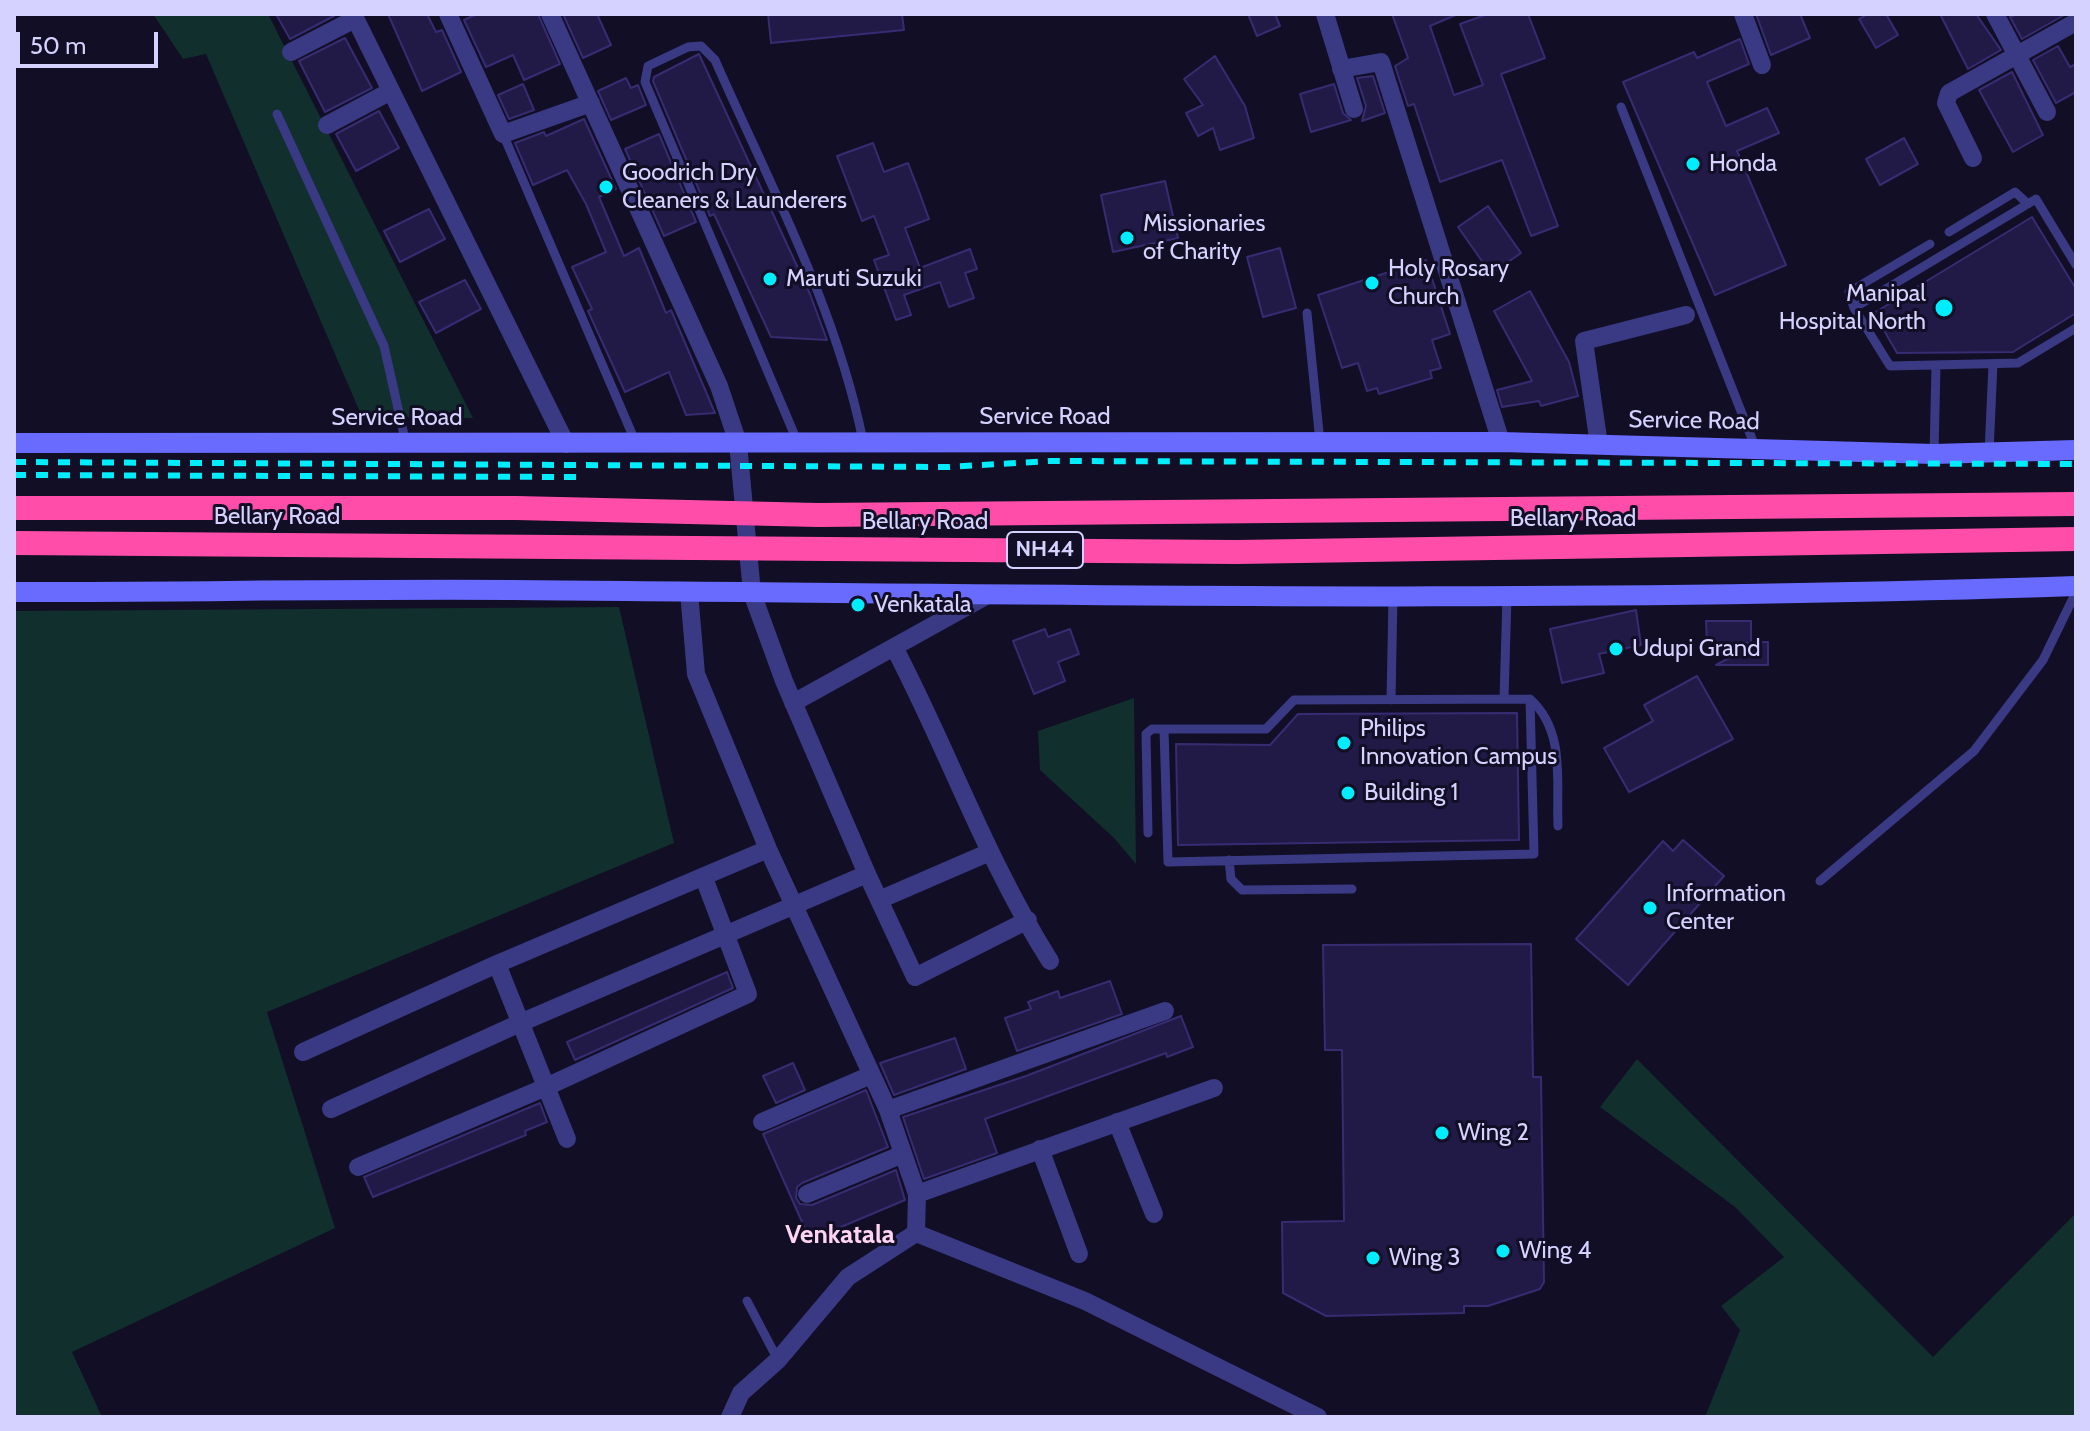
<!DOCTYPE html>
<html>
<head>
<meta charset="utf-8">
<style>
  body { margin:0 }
  #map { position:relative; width:2090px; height:1431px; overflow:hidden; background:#110e25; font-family:Cabin,sans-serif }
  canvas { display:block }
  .frame { position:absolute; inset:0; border:16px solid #d5d2ff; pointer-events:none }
  .scale { position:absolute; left:16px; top:32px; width:142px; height:36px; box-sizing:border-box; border:4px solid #d5d2ff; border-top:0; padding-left:10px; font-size:24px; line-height:28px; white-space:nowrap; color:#d5d2ff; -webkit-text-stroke:6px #110e25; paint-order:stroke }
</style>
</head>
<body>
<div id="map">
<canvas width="2090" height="1431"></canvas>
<div class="frame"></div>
<div class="scale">50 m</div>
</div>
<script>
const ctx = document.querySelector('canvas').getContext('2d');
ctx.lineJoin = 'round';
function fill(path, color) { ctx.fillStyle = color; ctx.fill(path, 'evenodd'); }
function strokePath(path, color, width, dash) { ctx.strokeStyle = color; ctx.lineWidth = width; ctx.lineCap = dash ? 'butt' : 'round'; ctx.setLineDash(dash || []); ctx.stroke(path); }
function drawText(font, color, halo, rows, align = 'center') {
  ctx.font = font + ' Cabin,sans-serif'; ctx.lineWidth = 6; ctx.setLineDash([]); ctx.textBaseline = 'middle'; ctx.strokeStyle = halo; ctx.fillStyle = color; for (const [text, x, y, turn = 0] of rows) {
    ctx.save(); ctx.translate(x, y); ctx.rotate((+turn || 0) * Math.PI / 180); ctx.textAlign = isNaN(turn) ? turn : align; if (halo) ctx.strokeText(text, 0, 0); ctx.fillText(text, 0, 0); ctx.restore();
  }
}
fill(new Path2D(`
  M153,14H268L473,418L362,417L206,54L183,59Z
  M619,607L674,843L267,1012L335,1228L72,1352L102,1417H14V611Z
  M1134,698L1136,864L1114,838L1040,770L1038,731Z
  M1637,1059L1933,1357L2076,1213V1417H1705L1740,1330L1721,1306L1784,1257L1735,1207L1600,1107Z`), '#112f2c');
const building = new Path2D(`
  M276,14H332L334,16L290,39Z
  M388,14H427L436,32L442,30L461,72L422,91Z
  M477,14H538L560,64L524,80L513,55L486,67L464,20Z
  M563,14H597L611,45L583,58Z
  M768,14H902L904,30L771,43Z
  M1248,14H1275L1280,26L1257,36Z
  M1392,14H1458L1430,26L1454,95L1483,85L1460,24L1488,14H1528L1545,58L1501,74L1558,226L1531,236L1502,160L1440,182L1414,104L1408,106L1395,66L1408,58Z
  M1756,14H1800L1810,38L1771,55Z
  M1868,14H1886L1898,35L1876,48L1859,19Z
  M1940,14H1976L2001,50L1968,69Z
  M2017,14H2066L2022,39L2010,17Z
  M345,38L372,88L325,112L299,61Z
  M1740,39L1749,64L1707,82L1726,126L1767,108L1779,133L1737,151L1786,265L1715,295L1623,82L1694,52L1697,58Z
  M2058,46L2070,67L2076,64V92L2056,103L2033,60Z
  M699,54L810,294L827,340L771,337L714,214L710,216L653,81L654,77Z
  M1215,56L1245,106L1254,138L1220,150L1213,128L1198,136L1186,113L1203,105L1184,79Z
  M2012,72L2043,135L2013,152L1979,90Z
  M1373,76L1385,113L1362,121L1366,106L1357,78Z
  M626,78L631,88L638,85L646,105L611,120L598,91Z
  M523,84L534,110L509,119L498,95Z
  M1334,84L1343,113L1351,120L1311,132L1300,94Z
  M379,111L399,148L356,171L336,134Z
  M584,119L616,189L599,197L624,256L639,248L666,313L671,310L715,413L686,415L669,372L625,392L588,311L592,309L572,267L606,252L586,204L567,170L533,185L515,143L544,132L546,136Z
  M659,134L696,222L664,236L625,149Z
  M1904,138L1918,164L1880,185L1866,159Z
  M873,143L884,172L908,163L920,194L929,219L905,228L920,268L970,249L977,269L965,273L974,298L949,307L940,282L904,295L911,315L896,320L874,260L889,255L874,216L862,221L837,156Z
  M1165,181L1178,238L1113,252L1101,195Z
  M1488,206L1521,253L1491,274L1458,227Z
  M429,209L445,239L400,262L384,231Z
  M2032,217L2076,289V313L2013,352L1897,353L1874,313Z
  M1280,248L1296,308L1263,317L1247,257Z
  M1426,260L1450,334L1432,340L1441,368L1430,371L1432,378L1379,394L1377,388L1367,391L1358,363L1342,368L1318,295Z
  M465,280L481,309L436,333L419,302Z
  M1530,291L1569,362L1578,396L1541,406L1539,401L1502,407L1497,390L1532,381L1494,311Z
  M1636,610L1641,645L1599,654L1604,673L1562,683L1550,629Z
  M1706,621H1751V643H1707Z
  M1045,629L1048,637L1070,629L1079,654L1058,662L1065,681L1034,694L1013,641Z
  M1758,642H1768V665H1716Z
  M1697,676L1733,739L1629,792L1604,748L1653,721L1644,705Z
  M1517,713L1519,840L1178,845L1176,744L1270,745L1298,714Z
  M1683,840L1724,876L1628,985L1576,939L1663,841L1673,851Z
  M1531,944L1533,1077H1541L1544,1282L1540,1289L1488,1306H1464V1313L1326,1316L1283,1293L1282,1222L1344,1221L1342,1050H1325L1323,945Z
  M727,972L733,988L575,1060L567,1042Z
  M1110,981L1122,1014L1017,1051L1005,1018L1031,1009L1028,1002L1058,991L1060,998Z
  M1181,1016L1193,1047L1167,1057L1166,1053L985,1119L997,1153L924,1179L903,1117L1026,1076Z
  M955,1038L966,1069L894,1095L880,1063Z
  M793,1063L805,1090L776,1103L763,1076Z
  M866,1090L888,1147L802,1183L797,1187L796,1198L800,1204L812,1205L896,1170L905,1200L810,1240L763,1134Z
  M540,1103L547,1122L525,1131L526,1135L373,1197L364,1177Z`);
fill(building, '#211a46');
strokePath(building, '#372c72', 2);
strokePath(new Path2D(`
  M1621,107L1756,449
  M277,114L384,346L406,444
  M503,134L636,443
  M1949,232L2015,192L2028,204
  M2076,265L2036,199L1854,308L1890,366L2018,363L2076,328
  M1854,308L1849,292L1930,244
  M1307,313L1320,442
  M798,443L645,82L648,66L688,47L701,46L715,60C770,185 836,307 863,441
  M1989,452L1993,364
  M1934,454L1936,365
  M1504,699L1507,596
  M1530,699L1534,854L1168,862L1164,729H1266L1294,700L1530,699C1566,731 1556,782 1558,826
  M1391,700L1393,596
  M1148,833L1146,734L1152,729H1164
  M1229,860L1231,879L1242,890L1352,889
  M1820,881L1974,751L2043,660L2076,592
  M747,1301L778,1360`), '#393984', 9);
strokePath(new Path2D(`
  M353,14L566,444
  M448,14L503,134L591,103
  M1325,14L1354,109
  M1743,14L1762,65
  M1995,14L2047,112
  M291,52L355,19
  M1341,69L1381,62L1501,442
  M327,125L391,91
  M1973,158L1946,103L1949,93L2076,22
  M1599,445L1584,341L1686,315
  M689,592L696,674L768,849L888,1110L917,1194L916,1233L848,1277L778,1360L741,1393L730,1417
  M894,647L986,596
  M793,703L894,647C948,750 987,862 1050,961
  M867,874L915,977L1028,920
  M879,900L990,852
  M497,964L567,1139
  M303,1052L497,964L768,849
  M331,1109L520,1023L867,874L784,681L752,593L738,443L719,386L550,14
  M888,1110L1165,1011
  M762,1122L871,1075
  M1117,1122L1154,1214
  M1040,1149L1079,1254
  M358,1167L546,1087L748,994L704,878
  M807,1194L903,1154
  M917,1194L1214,1088
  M916,1233L1085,1301L1318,1417`), '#393984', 18);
strokePath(new Path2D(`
  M14,443L1501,442L1934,454L2076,450
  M14,592C180,592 346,589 511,590C1033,594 1555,604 2076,586`), '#696bff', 20);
strokePath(new Path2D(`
  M14,462L948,467L1050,461L2076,464
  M14,475L576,477`), '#00edfd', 6, [12, 10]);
strokePath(new Path2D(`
  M14,508H516L818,515L2076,504
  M14,543L1236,552L2076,539`), '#ff4da9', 24);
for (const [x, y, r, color] of [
  [1693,164,8,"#00edfd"],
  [606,187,8,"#00edfd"],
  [1127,238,8,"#00edfd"],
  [770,279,8,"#00edfd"],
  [1372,283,8,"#00edfd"],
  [1944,308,10,"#00edfd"],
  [858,605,8,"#00edfd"],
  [1616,649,8,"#00edfd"],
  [1344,743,8,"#00edfd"],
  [1348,793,8,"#00edfd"],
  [1650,908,8,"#00edfd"],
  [1442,1133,8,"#00edfd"],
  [1503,1251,8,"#00edfd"],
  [1373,1258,8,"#00edfd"]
]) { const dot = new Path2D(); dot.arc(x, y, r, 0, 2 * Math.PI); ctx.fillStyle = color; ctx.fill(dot); strokePath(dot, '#110e25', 3); }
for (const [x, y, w] of [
  [1045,550,76]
]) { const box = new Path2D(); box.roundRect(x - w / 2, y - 18, w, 36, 6); ctx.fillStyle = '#110e25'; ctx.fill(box); strokePath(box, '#d5d2ff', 2); }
drawText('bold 22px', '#d5d2ff', null, [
  ["NH44",1045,550]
]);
drawText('24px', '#d5d2ff', '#110e25', [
  ["Honda",1709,164],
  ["Goodrich Dry",622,173],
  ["Cleaners & Launderers",622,201],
  ["Missionaries",1143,224],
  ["of Charity",1143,252],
  ["Holy Rosary",1388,269],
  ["Church",1388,297],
  ["Maruti Suzuki",786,279],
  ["Manipal",1926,294,"right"],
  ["Hospital North",1926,322,"right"],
  ["Venkatala",874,605],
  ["Udupi Grand",1632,649],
  ["Philips",1360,729],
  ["Innovation Campus",1360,757],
  ["Building 1",1364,793],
  ["Information",1666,894],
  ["Center",1666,922],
  ["Wing 2",1458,1133],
  ["Wing 4",1519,1251],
  ["Wing 3",1389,1258]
], 'left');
drawText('24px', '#d5d2ff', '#110e25', [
  ["Service Road",1045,417],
  ["Service Road",397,418],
  ["Service Road",1694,421,1],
  ["Bellary Road",277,517],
  ["Bellary Road",1573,519],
  ["Bellary Road",925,522]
]);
drawText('bold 26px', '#ffd4f1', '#110e25', [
  ["Venkatala",840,1235]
]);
</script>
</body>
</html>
